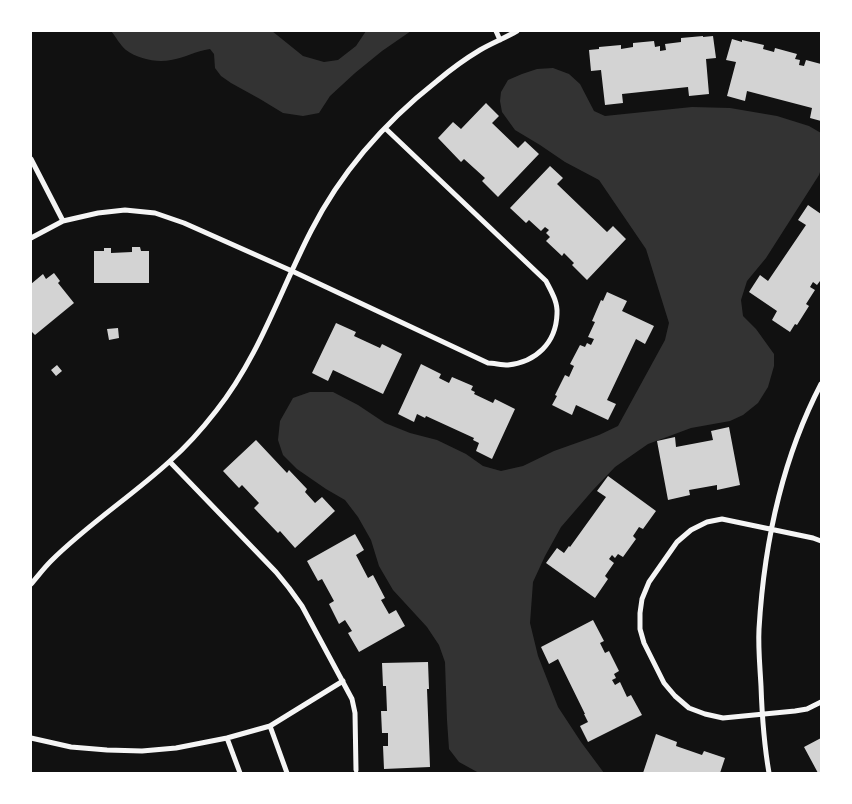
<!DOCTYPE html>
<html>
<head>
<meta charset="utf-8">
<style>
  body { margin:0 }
  #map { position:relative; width:852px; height:804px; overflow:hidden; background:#111; font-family:"Public Sans",sans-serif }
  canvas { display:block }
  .frame { position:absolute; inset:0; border:32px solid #fff; pointer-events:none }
</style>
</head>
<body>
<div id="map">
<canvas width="852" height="804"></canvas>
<div class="frame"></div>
</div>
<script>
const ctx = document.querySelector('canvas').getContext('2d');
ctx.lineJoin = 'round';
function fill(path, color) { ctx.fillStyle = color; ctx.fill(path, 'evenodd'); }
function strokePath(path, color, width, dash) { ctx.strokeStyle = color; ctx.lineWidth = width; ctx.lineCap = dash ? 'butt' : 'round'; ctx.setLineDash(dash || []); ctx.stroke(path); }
fill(new Path2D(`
  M111,31H272L303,56L324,62L338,60L356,46L366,31H411L382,51L355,73L330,96L319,113L303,116L283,113L260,99L231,83L221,76L215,68L214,54L210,49C196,51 184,58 171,60C157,63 138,59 126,50C120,45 116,37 111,31Z
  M553,68L569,74L580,84L594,111L605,116L692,107L730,108L777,116L809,126L821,133V169L819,175L766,258L747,281L741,300L743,316L756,329L774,354V366L768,387L758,403L743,415L730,421L691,428L648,444L615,467L593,490L561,527L545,556L533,582L530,623L538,656L558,707L581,742L604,773H479L459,762L449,749L447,720L445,662L439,645L427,627L393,590L379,566L371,540L358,517L345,500L326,489L297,469L283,455L278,440L280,421L293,398L310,392H333L358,405L385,423L410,433L437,440L466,454L483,466L501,471L523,466L554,451L599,435L618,426L665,340L669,323L646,249L599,180L565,162L540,145L515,130L502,112L500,101L501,92L508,80L522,74L537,69Z`), '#333');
fill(new Path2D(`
  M703,36V37L713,36L716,58L706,59L709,94L689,96L688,87L622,94L623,103L605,105L601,70L591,71L589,50L599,49V47L621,45V49L633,47V43L654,41L655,47L660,46V51L666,50L665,44L681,42V38Z
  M732,39L742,42V40L764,45L763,49L774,52L775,48L797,54L795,59L800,60L799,65L804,66L806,60L821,64V121L810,118L812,108L747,91L745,101L727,96L736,62L726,60Z
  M486,103L499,116L492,123L518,148L525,141L539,154L498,197L482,181L485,178L464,159L461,162L438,138L453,122L461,129Z
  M550,166L563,178L557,184L607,232L613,226L626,239L587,280L572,265L574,263L564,253L562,256L546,241L550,237L546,233L549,230L545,227L541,231L529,220L526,223L510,208Z
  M808,205L821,214V282L820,281L817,285L813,282L810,287L815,290L806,304L809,306L797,325L795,324L790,332L772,320L777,311L749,292L760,275L768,281L806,225L798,220Z
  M132,247H140L141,251H149V283H94V251H104V248H111V253L132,252Z
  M54,273L60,281L58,283L74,303L35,335L31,331V284L43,274L46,279Z
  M607,292L627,301L622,311L654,326L645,344L636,339L607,400L616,404L608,420L576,405L572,415L552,405L557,396L555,395L565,375L569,377L574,366L570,364L580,345L585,347L587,343L591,345L594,339L588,337L595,322L592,321L601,300L603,301Z
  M336,323L356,332L354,336L380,348L382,344L402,354L383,394L333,370L328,381L312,373Z
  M118,328L119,338L109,340L107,329Z
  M421,364L441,374L439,378L449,383L452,377L473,386L471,390L475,392L474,394L493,403L495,399L515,409L492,459L476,451L479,443L473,440L474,438L426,416L425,418L417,414L414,422L398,414Z
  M57,365L62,371L56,376L51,370Z
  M729,427L740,485L717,490V485L689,490L690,495L668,500L657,441L675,437L676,447L713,440L711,431Z
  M256,440L287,473L289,470L307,489L305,492L315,503L322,497L335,511L295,548L280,531L278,533L254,508L259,503L242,485L239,488L223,471Z
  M608,476L656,511L643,529L639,527L633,536L636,539L623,557L618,554L615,558L612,555L609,559L614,563L605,576L608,579L595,598L546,563L557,548L564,553L569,546L570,547L606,497L597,491Z
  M355,534L364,550L356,555L368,578L373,575L385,598L381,600L389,614L396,610L405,626L359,652L348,633L352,631L345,620L339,624L329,604L334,601L322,579L318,581L307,561Z
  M593,620L604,641L600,643L605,653L609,651L619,671L614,674L616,678L612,680L615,685L620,682L627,697L631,695L642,715L588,742L580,726L588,722L584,714H585L558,659L549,664L541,647Z
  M428,662L429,689H427L430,767L384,769L383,746H388V733H382L381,711H387L386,686H383L382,663Z
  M656,734L677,742L676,746L702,755L704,751L725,758L720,773H643Z
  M821,738V773H818L804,747Z`), '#d3d3d3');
strokePath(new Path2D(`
  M496,31L500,40
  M31,159L63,221
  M31,238L63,221L98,213L125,210L155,213L184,223L292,271L488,363C494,363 501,365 508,365C536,362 556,343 557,314C558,302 551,291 546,281L385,128
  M170,462L276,572L289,588L302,606L352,699L355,713L356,770
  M821,541L813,538L722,519L707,522L691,530L677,542L649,582L642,599L640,613V629L644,643L664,683L675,696L689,708L705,714L723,718L795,711L807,709L821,702
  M31,584C38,576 44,568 51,561C88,524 132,496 170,461C187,446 202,429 216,411C259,357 280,291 311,231C341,172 385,122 437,81C450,70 465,59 480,50C492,43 505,38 517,31
  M270,726L287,773
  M31,738L71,747L107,750L142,751L176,748L227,738L270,726L343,681
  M227,738L240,773
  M769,773C764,744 762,715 761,686C760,667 758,648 759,629C764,545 782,459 821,384`), '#f5f5f5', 5);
</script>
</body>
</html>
